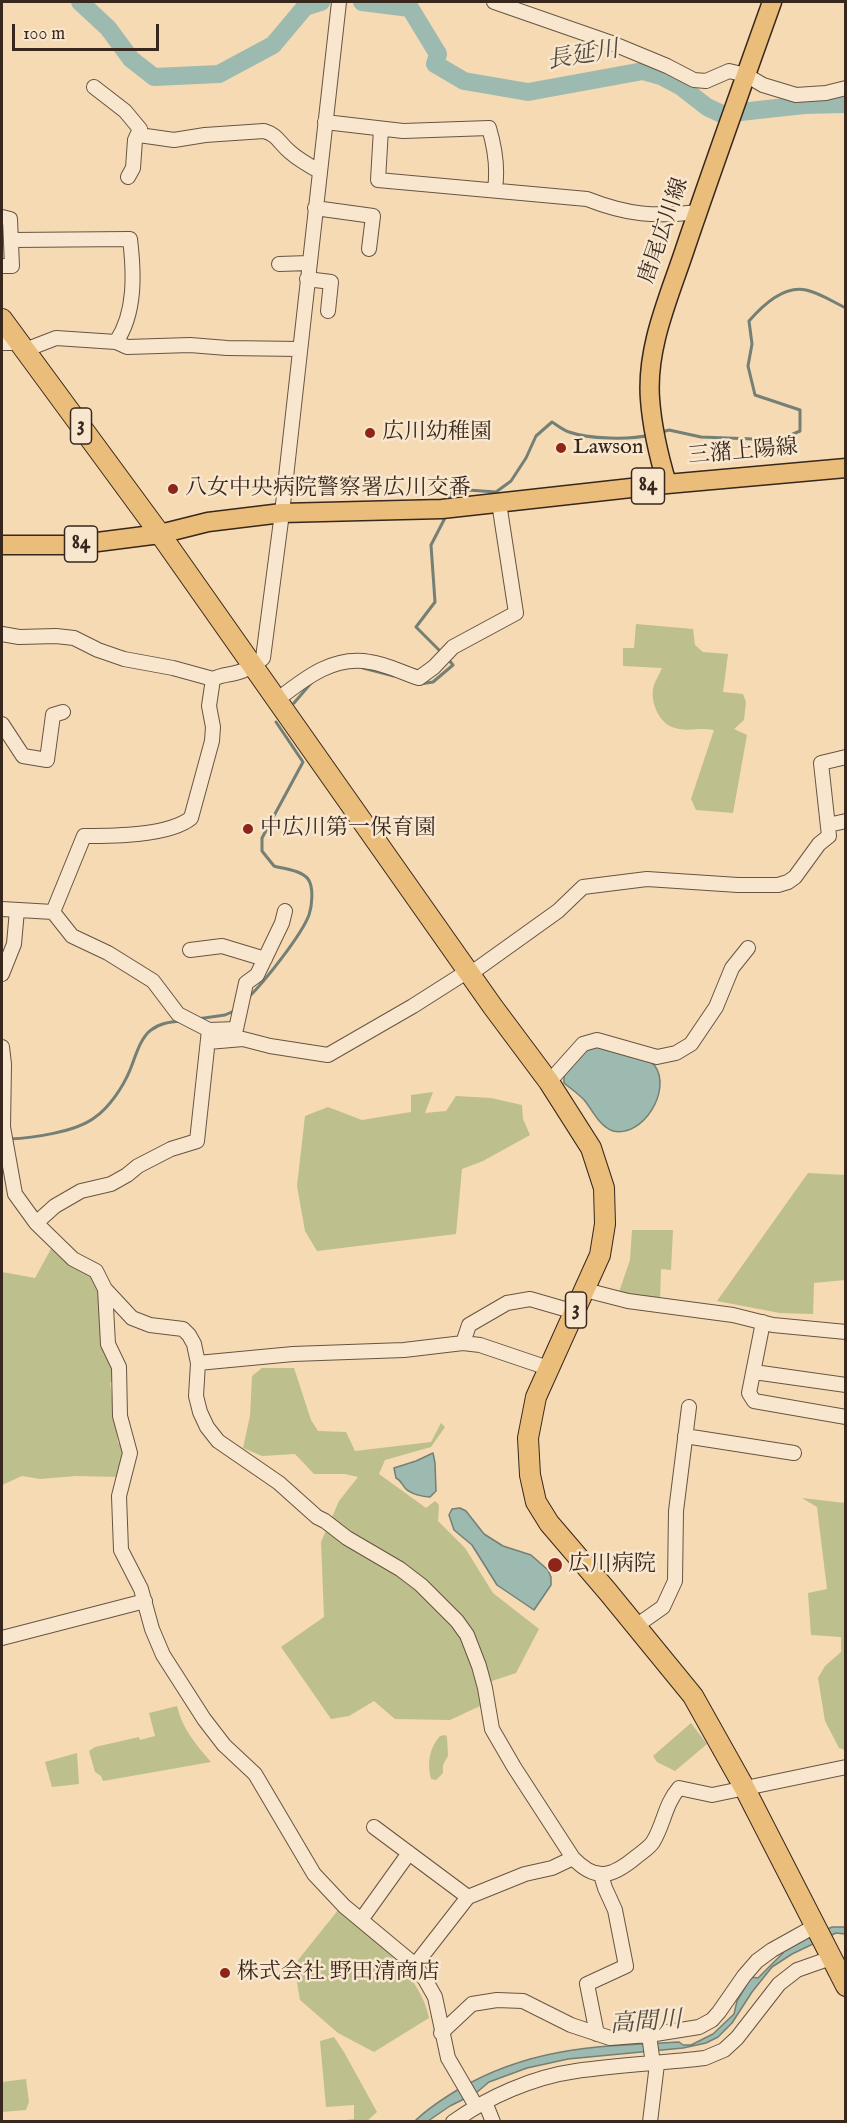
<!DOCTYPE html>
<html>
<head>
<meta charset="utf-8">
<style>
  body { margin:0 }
  #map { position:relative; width:847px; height:2123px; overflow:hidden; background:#f5dab4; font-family:"IM FELL English",serif }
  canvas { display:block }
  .frame { position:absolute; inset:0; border:3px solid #38271d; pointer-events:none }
  .scale { position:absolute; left:12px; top:24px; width:147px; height:27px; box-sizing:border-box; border:3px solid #38271d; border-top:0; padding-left:8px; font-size:18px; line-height:21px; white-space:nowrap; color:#38271d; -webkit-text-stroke:4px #f8e7ce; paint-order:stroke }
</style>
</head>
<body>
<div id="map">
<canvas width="847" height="2123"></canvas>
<div class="frame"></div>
<div class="scale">100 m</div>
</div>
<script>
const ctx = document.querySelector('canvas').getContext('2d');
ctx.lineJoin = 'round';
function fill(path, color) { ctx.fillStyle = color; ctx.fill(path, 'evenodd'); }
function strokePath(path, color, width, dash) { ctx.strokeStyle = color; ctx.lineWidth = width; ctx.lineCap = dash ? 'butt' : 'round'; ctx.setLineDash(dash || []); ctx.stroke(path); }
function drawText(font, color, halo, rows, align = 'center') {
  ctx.font = font + ' "IM FELL English","Noto Serif JP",serif'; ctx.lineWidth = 5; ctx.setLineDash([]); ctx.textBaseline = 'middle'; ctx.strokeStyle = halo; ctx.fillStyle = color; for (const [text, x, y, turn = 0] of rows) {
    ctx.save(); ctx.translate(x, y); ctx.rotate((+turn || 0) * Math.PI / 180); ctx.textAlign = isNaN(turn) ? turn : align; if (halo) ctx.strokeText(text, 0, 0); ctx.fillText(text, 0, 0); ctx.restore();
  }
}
fill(new Path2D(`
  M636,624L693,629L695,645L703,652L728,654L723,692L743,694L746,702L744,720L734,729L747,735L733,813L696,810L691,799L714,730C701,727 687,732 675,728C659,724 649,701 654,685C656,679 660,673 662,668L623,666V648H634Z
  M433,1092L425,1113L446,1111L456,1096L491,1098L522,1105L523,1119L530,1135L483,1161L462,1169L456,1234L317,1251L305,1231L297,1186L305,1116L328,1107L362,1120L411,1112V1095Z
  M808,1173L845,1175V1280L814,1283L813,1314L780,1313L717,1301Z
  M632,1230H673L671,1270L661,1269L660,1301L632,1298L619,1292L630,1260Z
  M52,1247L90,1274L99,1290L102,1341L115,1377L110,1383L118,1443L123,1444L124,1465L120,1477L76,1476L40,1479L22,1476L2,1485V1272L35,1278Z
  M262,1368H294L311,1420L318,1431L346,1432L355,1451L431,1442L441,1423L445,1427L431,1447L385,1460L379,1474L426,1508L435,1501L439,1505L438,1521L465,1548L493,1593L539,1629L516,1673L492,1681L480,1706L450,1720L395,1719L374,1701L349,1716L331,1719L281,1647L324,1617L321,1542L339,1501L358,1477L345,1474H314L295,1454L262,1456L243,1448L250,1416L252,1376Z
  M802,1498L845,1503V1750L839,1748L825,1721L818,1678L825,1666L841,1652V1637L811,1635L808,1593L827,1589L817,1507Z
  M177,1706C182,1728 196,1745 211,1762L103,1781L101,1776L95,1772L89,1751L95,1747L139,1737L140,1740L155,1736L149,1713Z
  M691,1723L707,1744L675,1771L657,1762L653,1756Z
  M445,1735L447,1737L448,1756L443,1765V1773L436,1780L431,1779C427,1764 429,1748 440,1736Z
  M77,1753L79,1784L52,1787L45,1762Z
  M339,1909C372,1939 420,1972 429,2018L374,2052L338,2033L300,2000L294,1965Z
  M334,2037L344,2052L377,2112L367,2121H337L354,2119V2105L326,2107L320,2041Z
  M26,2079L29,2102L26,2110L2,2112V2082Z`), '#bdbf8c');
const water = new Path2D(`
  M594,1046C609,1049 646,1054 655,1066C672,1090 643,1138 613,1131C600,1127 593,1111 585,1101C579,1094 571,1089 564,1083V1074L587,1047Z
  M433,1453L435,1463L436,1491L430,1497C423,1497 411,1494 406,1489C402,1485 402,1481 396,1478L394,1468L416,1461Z
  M460,1508L466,1511L484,1534L503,1546L531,1555L548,1570L551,1577V1585L534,1610L497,1585L472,1545L454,1530L449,1515L452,1509Z
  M832,1927H845V1934L836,1933L792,1954L772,1967L752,1992L732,2023L718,2037L706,2043L683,2048L568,2059L527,2068L489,2082L476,2093L450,2106L428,2121L414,2122C427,2109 444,2098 459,2089C531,2047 598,2046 679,2042L683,2045H691L713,2034L734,2014L737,2001L751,1977L758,1978L783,1953L785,1948Z`);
fill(water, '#9cbaaf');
strokePath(water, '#747f75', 1.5);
strokePath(new Path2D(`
  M662,432L669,430L701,437L779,440L800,431V410L755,395L748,366L752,344L749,321C762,306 784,285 806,290C820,293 833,302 846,308
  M447,501L454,489L496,492L511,481L526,458L536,436L552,422C557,425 563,430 569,432C589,439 629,440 650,435
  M441,652L416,627L435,602L431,545L446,516
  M363,668L394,676
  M420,684L433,682L453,665L448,659
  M294,703L312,682
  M248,998C264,982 301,936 309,915C312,906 314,887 308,879C301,870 284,869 274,866L262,851V838L303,762L276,722
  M197,1019L225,1015L234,1011
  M9,1139C33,1138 75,1132 94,1118C109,1108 123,1087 130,1070C135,1058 140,1038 151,1030C160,1023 170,1022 181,1021`), '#747f75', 3);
strokePath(new Path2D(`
  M80,2L108,28L131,59L154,77L219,74L273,45L305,7L321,2
  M362,2L410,8L438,54L435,64L464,81L528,92L643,71L661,76L680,86L707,107L722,114L804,105L846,104`), '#9cbaaf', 18);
const minor = new Path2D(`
  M494,2L609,42L667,66L694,80L706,81L729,71L746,75L763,85L796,95L826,93L846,88
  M94,87L125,111L140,129L135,140L133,168L128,177
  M325,122L403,131L489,128C495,148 498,168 495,189
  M381,129L378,180L587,199C628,215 654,217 698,212
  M139,135L174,140L205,135L264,131C278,135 279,143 290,152C299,160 308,165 319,171
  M315,208L373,216L369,249
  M2,217L10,219L12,266H2
  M11,240L130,239C134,272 136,313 116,342
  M279,264L309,263
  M307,279L331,282L328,311
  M2,343H20
  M25,350L56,338L116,342L127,347L190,345L227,348L299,349
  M2,634L19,637L56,636L74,638L98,650L124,659L173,668L213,679
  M277,700C304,679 333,655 370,662C386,664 403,673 419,678L434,667L453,647L516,613L499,503
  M2,724L23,756L47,760L53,715L63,712
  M828,825L846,821
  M2,909L53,912L72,936L108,953L153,981L178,1014L209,1030L236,1029L246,983L257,975L282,923L285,911
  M53,912L84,836C112,836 169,836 191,818L212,741L213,727L209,706L213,679C223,674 232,675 242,671C250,668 257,663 263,658L282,513L339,2
  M190,950L222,946L265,959
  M2,974L14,944L17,910
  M470,974L558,911L583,887L647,879L738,885H778L788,882L795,877L819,844L829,836L821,763L846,757
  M208,1042L243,1039L270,1046L328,1055L413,1006L468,971
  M2,1047L4,1064L3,1127L15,1194L36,1223L73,1259L96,1271L105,1289L132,1318L150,1325L183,1329L189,1335L194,1344L198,1363L196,1396L200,1412L207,1427L218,1441L279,1483L317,1517L325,1521L347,1538L400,1569L421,1585L457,1621L467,1635L479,1666L485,1688L492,1729L514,1767L573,1858C596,1882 612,1877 636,1857C642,1852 649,1848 653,1842C664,1824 665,1804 679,1788L712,1795L846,1767
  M549,1082L583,1044L597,1040L657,1057L676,1053L691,1044L716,1007L732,968L748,948
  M36,1223L55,1206L81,1191L111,1184L127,1175L138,1166L171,1149L197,1141L209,1030
  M105,1289L108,1344L119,1367L120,1416L130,1453L119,1496L121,1550L141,1589L152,1629L163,1655L204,1719L224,1745L255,1774L314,1874L344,1906L415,1965L426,1981L435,1997L448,2058L476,2106
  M585,1290L628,1301L733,1315L773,1325L846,1332
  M763,1322L749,1393L754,1401L846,1417
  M463,1343L469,1325L507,1303L530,1299L575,1312
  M198,1363L293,1354L404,1350L463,1343L480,1345L548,1368
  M754,1372L846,1385
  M685,1436L794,1453
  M636,1626L663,1607L675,1581L676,1511L689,1407
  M2,1638L145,1601
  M374,1827L468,1897
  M361,1920L409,1853
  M415,1965L468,1897L525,1874L552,1868L573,1858
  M441,2033L472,2004L497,2000L523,2001L571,2025L610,2038L649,2035L699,2027L712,2020L719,2012L744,1976L757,1961L772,1950L815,1926
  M597,2034L587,1984L626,1966L615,1910L605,1888L601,1875
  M649,2035L653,2064
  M485,2102L493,2122
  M453,2122C488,2097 533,2077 576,2071C619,2065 662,2063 705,2058L724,2050L737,2038L779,1984L797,1970L831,1958
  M650,2122L657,2064`);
const major = new Path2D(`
  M667,484C659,457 652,427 650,399C646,346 670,295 686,246C714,164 743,83 772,2
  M2,545H74L160,534L208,522L282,513L442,509L667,484L846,468`);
const highway = new Path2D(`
  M2,319L160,534L493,1007L549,1082L591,1148L604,1188L605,1224L600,1255L536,1397L528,1438L530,1475L536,1502L549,1523L608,1592L693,1696L744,1787L846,1986`);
strokePath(minor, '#675443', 16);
strokePath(major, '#38271d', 21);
strokePath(highway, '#38271d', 22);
strokePath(minor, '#f8e7ce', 14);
strokePath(major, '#eabd7a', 18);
strokePath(highway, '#eabd7a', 20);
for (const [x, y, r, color] of [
  [370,433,6,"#8f2418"],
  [561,448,6,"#8f2418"],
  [173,489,6,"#8f2418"],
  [248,829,6,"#8f2418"],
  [555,1565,8,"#8f2418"],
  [225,1973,6,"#8f2418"]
]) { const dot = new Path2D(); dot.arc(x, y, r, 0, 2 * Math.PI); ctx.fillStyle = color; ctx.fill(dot); strokePath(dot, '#f8e7ce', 2); }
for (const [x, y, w] of [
  [81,426,21],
  [648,486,33],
  [81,544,33],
  [576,1310,21]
]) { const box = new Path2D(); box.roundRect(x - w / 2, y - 18, w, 36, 4.5); ctx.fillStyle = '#f8e7ce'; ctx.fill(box); strokePath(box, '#38271d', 1.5); }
drawText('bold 21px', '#38271d', null, [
  ["3",81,426],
  ["84",648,486],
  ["84",81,544],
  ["3",576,1310]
]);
drawText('22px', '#38271d', '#f8e7ce', [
  ["唐尾広川線",665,231,-71],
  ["三潴上陽線",743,453,-5]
]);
drawText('22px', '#38271d', '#f8e7ce', [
  ["広川幼稚園",382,433],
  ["Lawson",573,448],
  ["八女中央病院警察署広川交番",185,489],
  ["中広川第一保育園",260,829],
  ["広川病院",568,1565],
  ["株式会社 野田清商店",237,1973]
], 'left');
drawText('italic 24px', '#514c42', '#f8e7ce', [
  ["長延川",583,57,-10],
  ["高間川",646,2024,-4]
]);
</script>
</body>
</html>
